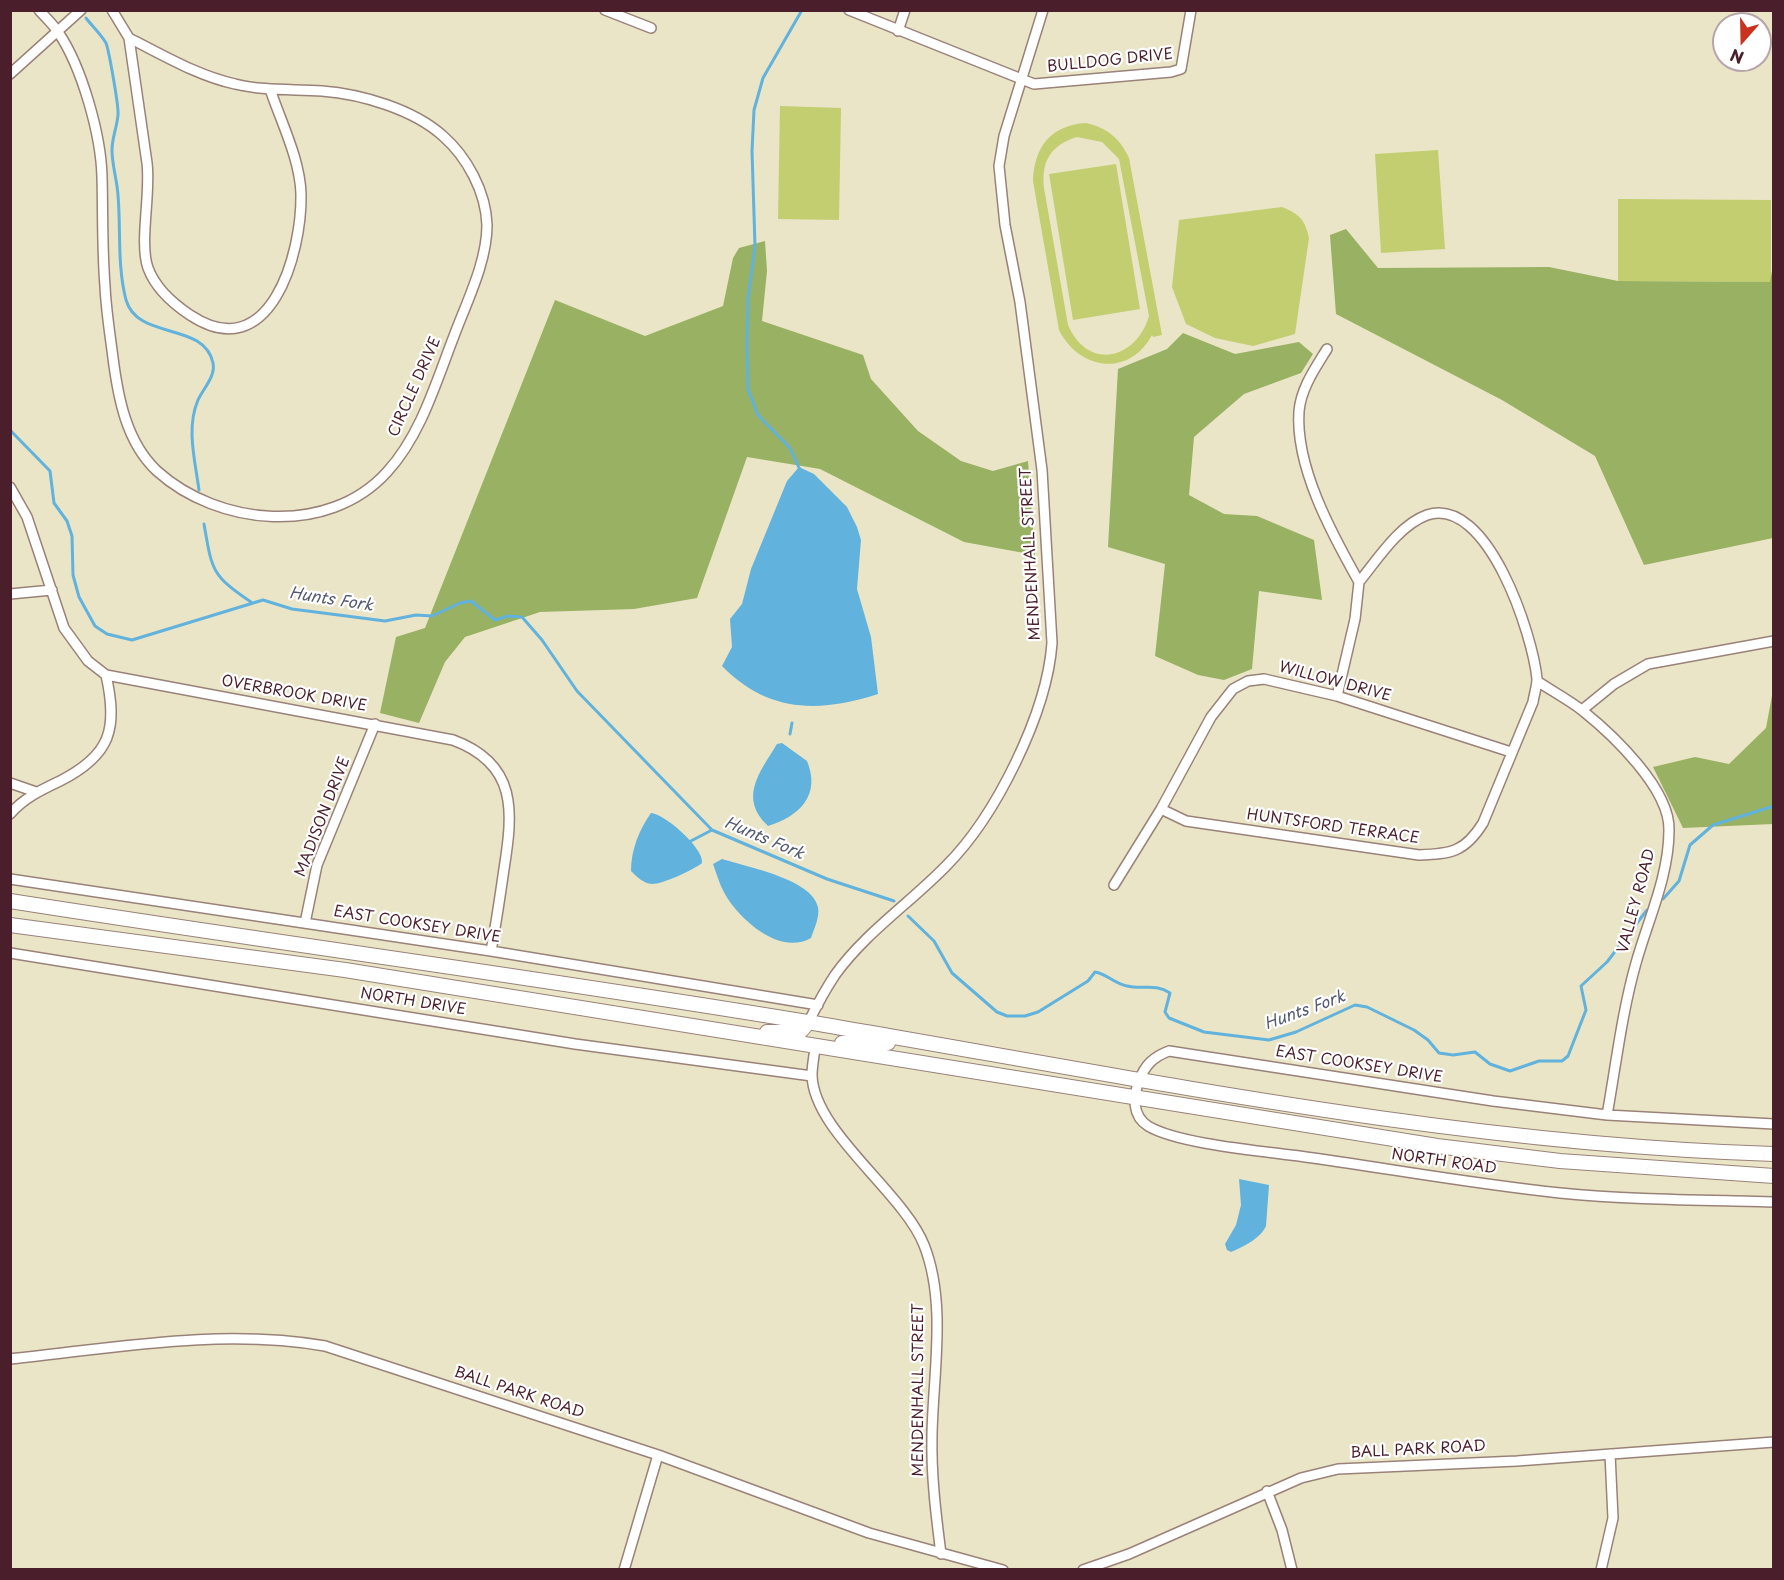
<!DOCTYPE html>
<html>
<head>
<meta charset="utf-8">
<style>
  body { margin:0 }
  #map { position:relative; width:1784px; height:1580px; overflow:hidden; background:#eae5c7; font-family:"Playpen Sans",sans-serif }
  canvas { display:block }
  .frame { position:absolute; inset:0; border:12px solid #4a1f2b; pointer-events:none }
  .north { position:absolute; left:1712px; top:12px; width:60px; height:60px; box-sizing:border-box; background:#fff; border:2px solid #b7a5aa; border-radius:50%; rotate:200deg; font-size:16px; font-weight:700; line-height:24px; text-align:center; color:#4a1f2b }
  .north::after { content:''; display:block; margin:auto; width:21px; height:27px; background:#c8321e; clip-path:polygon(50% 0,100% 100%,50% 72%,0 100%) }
</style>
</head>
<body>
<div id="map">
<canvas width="1784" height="1580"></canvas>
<div class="frame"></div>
<div class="north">N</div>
</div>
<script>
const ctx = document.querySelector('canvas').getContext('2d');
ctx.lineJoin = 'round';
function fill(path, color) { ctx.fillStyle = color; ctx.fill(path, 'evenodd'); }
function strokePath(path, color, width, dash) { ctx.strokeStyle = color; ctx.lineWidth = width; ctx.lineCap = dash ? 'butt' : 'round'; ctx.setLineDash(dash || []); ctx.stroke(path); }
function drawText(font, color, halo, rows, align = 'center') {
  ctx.font = font + ' "Playpen Sans",sans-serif'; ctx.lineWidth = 4.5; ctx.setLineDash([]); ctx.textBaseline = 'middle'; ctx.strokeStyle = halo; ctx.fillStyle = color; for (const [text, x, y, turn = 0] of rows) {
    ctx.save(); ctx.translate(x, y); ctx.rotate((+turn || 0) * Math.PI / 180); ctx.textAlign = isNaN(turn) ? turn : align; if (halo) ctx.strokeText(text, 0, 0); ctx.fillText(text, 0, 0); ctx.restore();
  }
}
fill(new Path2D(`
  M780,106L841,108L839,220L778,219Z
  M1086,123C1107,128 1120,138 1129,158L1162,335L1153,337L1152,335C1129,378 1079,370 1059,330L1033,181C1034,147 1051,125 1086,123ZM1077,137L1102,142L1119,159L1149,316C1136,360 1088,371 1068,325L1044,188C1041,161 1051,145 1077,137Z
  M1438,150L1445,249L1381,253L1375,154Z
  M1116,164L1140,309L1073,320L1049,174Z
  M1618,199L1771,200V282L1618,281Z
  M1282,207C1299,214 1305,219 1309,238L1295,334L1253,346L1215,338L1186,324L1172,287L1179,220Z`), '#c2ce70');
fill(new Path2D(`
  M1346,229L1378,268L1549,267L1618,281L1770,282L1773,265V538L1644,565L1595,456L1502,400L1336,314L1330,235Z
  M765,241L767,271L762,321L863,355L871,379L918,431L961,461L993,471L1028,461L1035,555L964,542L820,469L747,457L697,598L634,609L540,612L465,637L445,662L419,723L380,713L396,637L425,628L555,300L645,336L723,306L733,258L739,248Z
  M1183,333L1235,354L1299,342L1313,354L1301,373L1244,394L1194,437L1189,495L1224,514L1257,516L1314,540L1322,600L1259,591L1252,669L1224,680L1198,675L1155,656L1165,564L1108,547L1118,369L1167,349Z
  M1773,690V824L1683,828L1653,767L1695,757L1729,764L1766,728Z`), '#99b162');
fill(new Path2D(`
  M799,467L814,474L847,507L857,527L861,540L857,589L871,637L878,694C819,713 768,713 722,666L732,647L730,619L742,604L751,569L787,481Z
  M782,743L807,761C821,795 800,816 768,826C738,798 760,772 777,744Z
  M651,813C665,814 705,849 702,863C693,870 663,884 652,884C643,883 637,877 631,871C631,850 639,830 651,813Z
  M722,859C747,867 812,879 818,907C820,917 814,929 811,938C781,955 744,923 728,899C721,889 717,875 713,864Z
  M1239,1179L1269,1185L1266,1226C1261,1238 1243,1247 1231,1252L1227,1250L1225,1244L1236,1225L1241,1205Z`), '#61b2dc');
strokePath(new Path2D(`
  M86,18C92,26 101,34 106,43C109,51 119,107 118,115C117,127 112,138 112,150C112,165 117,180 118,195C121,230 117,265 126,300C138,341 204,321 213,363C216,376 203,389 198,400C186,428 195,460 199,490
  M10,430L50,471L54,503L67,521L72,536L73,575L79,597L95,626L107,634L132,640L263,600L292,609L385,621L416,615L432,616L460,603L471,601L495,620L508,616L522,617L542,640L577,691L712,830L827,879L894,901
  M800,470L790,448L758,415L748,389L747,344L748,299L755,246L752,151L754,110L763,78L802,10
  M204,524C212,570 211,575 251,602
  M790,734L792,723
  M687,843L712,830
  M1663,899L1679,881L1690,845L1713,825L1774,806
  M908,916L934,941L952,973L997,1012L1007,1016H1025L1038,1012L1088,981L1095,972C1107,974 1115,984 1127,986C1142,990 1155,983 1170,993L1165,1012L1169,1018L1204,1032L1269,1040L1296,1032L1355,1005L1367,1007L1414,1030L1428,1040L1439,1053L1453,1055L1475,1052L1490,1064L1510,1071L1539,1061H1562L1568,1056L1586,1010L1581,986L1607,962L1647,910`), '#61b2dc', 3);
const minor = new Path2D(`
  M39,10C45,17 53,24 58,32C82,67 101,135 102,177C103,213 102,249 105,286C106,310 110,334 113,358C118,397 126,442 157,471C218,526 328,537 387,472C421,435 436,382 454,336C467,301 487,262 487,225C486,192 467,157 443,136C413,109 361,94 322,91C293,89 264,91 235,84C198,76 163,55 129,38
  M112,10L129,38L147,163C151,194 139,242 148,268C155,287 172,303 190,315C270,368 302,254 301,194C300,159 281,122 270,89
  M605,10L651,28
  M849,10L1034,84L1171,72L1181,69L1191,10
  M898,31L905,10
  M10,74L81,10
  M1327,349C1316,367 1301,388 1299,411C1295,467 1332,534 1359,582
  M10,487L27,517L64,628L88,661L106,675L453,740C518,764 513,812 504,869C500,897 496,924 491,951
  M10,594L52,590
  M1537,681C1552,691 1569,700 1583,711C1613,735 1670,789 1669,830C1669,876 1648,920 1636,963C1622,1012 1616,1065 1607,1115
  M1337,696L1355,619L1359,582
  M1582,710L1614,684L1648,664L1774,641
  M10,783L36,792
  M1161,809L1186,821L1419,855C1451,854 1465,852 1483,823L1533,702C1534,695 1537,686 1537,679C1533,636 1488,495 1427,515C1399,525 1377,560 1359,582
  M10,814C24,798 41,790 60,781C111,755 118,729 106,675
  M10,879L491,951L818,1005
  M1114,885L1161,809L1211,717L1233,689L1248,681L1264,679L1337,696L1511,752
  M305,923L317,865L375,724
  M10,953L575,1044L812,1076
  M808,1023C816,1007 825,990 835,975C865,933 910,903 946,866C996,816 1047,713 1052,643L1042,470L1020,302L1005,225L999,166L1004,136L1043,10
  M815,1048C814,1057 812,1066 812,1075C813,1131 903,1192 924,1245C947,1303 933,1374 932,1435C931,1475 936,1515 941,1554
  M1774,1124L1607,1115L1493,1101L1169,1051C1153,1057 1145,1065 1139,1081C1133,1096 1132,1116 1148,1126C1178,1144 1262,1151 1299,1156C1386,1168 1473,1184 1560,1193C1631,1200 1702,1200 1774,1202
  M10,1359C115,1348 221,1328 325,1346L658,1455L869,1533L1003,1570
  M1267,1491L1282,1530L1292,1570
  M624,1570L658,1455
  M1083,1570L1129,1554L1301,1478L1338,1469L1517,1461L1774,1442
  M1601,1570L1613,1518L1610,1454`);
const highway = new Path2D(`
  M10,901C276,943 542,978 807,1022C1128,1076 1448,1144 1774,1154
  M10,925L345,970L1437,1146L1560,1161L1774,1176
  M767,1032H800L808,1023
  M842,1043H888`);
strokePath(minor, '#9a8279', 12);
strokePath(highway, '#9a8279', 16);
strokePath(minor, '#fff', 9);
strokePath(highway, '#fff', 14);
drawText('15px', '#4a1f2b', '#fff', [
  ["BULLDOG DRIVE",1110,61,-6],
  ["CIRCLE DRIVE",415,387,-66],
  ["MENDENHALL STREET",1031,554,-93],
  ["WILLOW DRIVE",1335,682,15],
  ["OVERBROOK DRIVE",294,694,10],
  ["MADISON DRIVE",323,817,-69],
  ["HUNTSFORD TERRACE",1333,827,8],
  ["VALLEY ROAD",1637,901,-75],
  ["EAST COOKSEY DRIVE",417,925,9],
  ["NORTH DRIVE",413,1002,9],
  ["EAST COOKSEY DRIVE",1359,1065,9],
  ["NORTH ROAD",1444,1162,8],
  ["MENDENHALL STREET",919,1390,-90],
  ["BALL PARK ROAD",519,1393,18],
  ["BALL PARK ROAD",1418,1450,-3]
]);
drawText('italic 16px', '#535a72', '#fff', [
  ["Hunts Fork",331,600,9],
  ["Hunts Fork",764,839,23],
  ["Hunts Fork",1305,1011,-20]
]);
</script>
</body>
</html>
